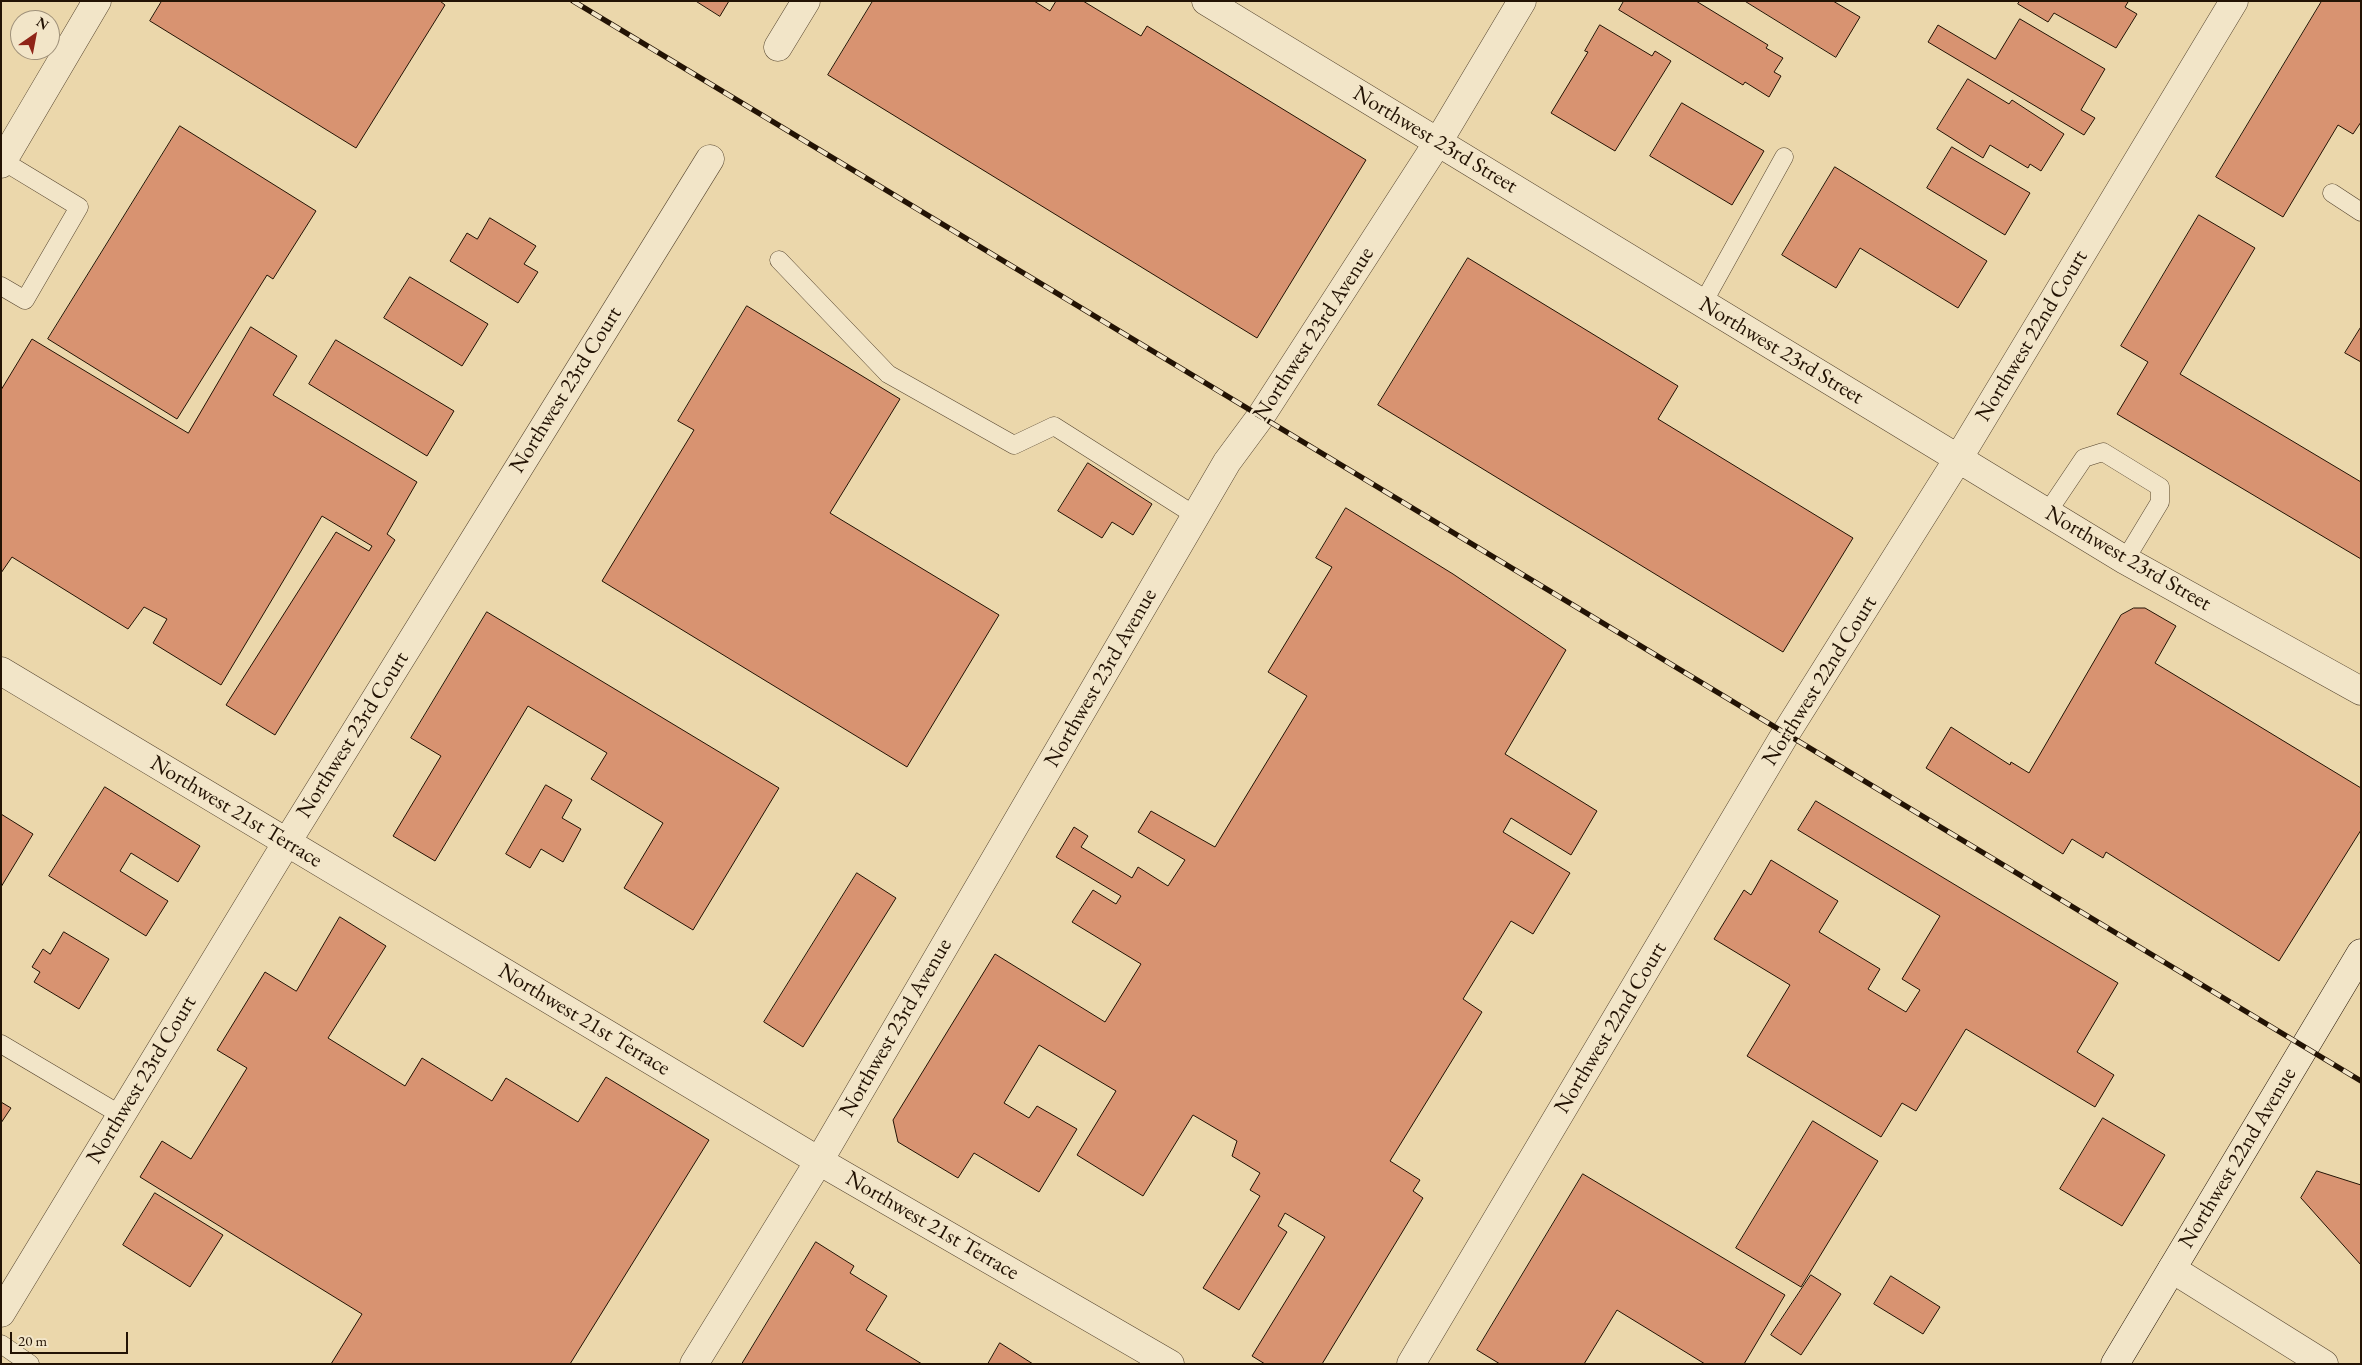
<!DOCTYPE html>
<html>
<head>
<meta charset="utf-8">
<style>
  body { margin:0 }
  #map { position:relative; width:2362px; height:1365px; overflow:hidden; background:#ebd7ab; font-family:"EB Garamond",serif }
  canvas { display:block }
  .frame { position:absolute; inset:0; border:2px solid #231304; pointer-events:none }
  .north { position:absolute; left:10px; top:10px; width:50px; height:50px; box-sizing:border-box; background:#f2e5c8; border:1px solid #9f917a; border-radius:50%; rotate:33deg; font-size:14px; font-weight:700; line-height:20px; text-align:center; color:#231304 }
  .north::after { content:''; display:block; margin:auto; width:18px; height:22px; background:#8f2418; clip-path:polygon(50% 0,100% 100%,50% 72%,0 100%) }
  .scale { position:absolute; left:10px; top:1332px; width:118px; height:22px; box-sizing:border-box; border:2px solid #231304; border-top:0; padding-left:6px; font-size:15px; line-height:18px; white-space:nowrap; color:#231304; -webkit-text-stroke:4px #f2e5c8; paint-order:stroke }
</style>
</head>
<body>
<div id="map">
<canvas width="2362" height="1365"></canvas>
<div class="frame"></div>
<div class="north">N</div>
<div class="scale">20 m</div>
</div>
<script>
const ctx = document.querySelector('canvas').getContext('2d');
ctx.lineJoin = 'round';
function fill(path, color) { ctx.fillStyle = color; ctx.fill(path, 'evenodd'); }
function strokePath(path, color, width, dash) { ctx.strokeStyle = color; ctx.lineWidth = width; ctx.lineCap = dash ? 'butt' : 'round'; ctx.setLineDash(dash || []); ctx.stroke(path); }
function drawText(font, color, halo, rows, align = 'center') {
  ctx.font = font + ' "EB Garamond",serif'; ctx.lineWidth = 5; ctx.setLineDash([]); ctx.textBaseline = 'middle'; ctx.strokeStyle = halo; ctx.fillStyle = color; for (const [text, x, y, turn = 0] of rows) {
    ctx.save(); ctx.translate(x, y); ctx.rotate((+turn || 0) * Math.PI / 180); ctx.textAlign = isNaN(turn) ? turn : align; if (halo) ctx.strokeText(text, 0, 0); ctx.fillText(text, 0, 0); ctx.restore();
  }
}
const building = new Path2D(`
  M162,1H440L445,5L356,148L150,21Z
  M696,1H729L720,16Z
  M873,1H1034L1050,11L1056,1H1083L1141,36L1147,26L1366,160L1257,338L828,75Z
  M1624,1H1696L1768,45L1766,48L1783,58L1774,72L1781,76L1769,97L1745,82L1743,85L1619,10Z
  M1745,1H1833L1860,17L1836,57Z
  M2020,1H2126L2128,2L2125,7L2137,14L2116,48L2054,13L2048,22L2018,4Z
  M2322,1H2361V122L2353,134L2338,125L2283,217L2216,177Z
  M2020,19L2105,69L2081,110L2095,118L2084,135L1928,42L1938,25L1995,59Z
  M1600,25L1652,56L1655,51L1671,61L1615,151L1551,113L1588,52L1585,51Z
  M1968,79L2009,104L2012,100L2064,134L2041,171L2030,164L2028,168L1990,145L1983,158L1937,129Z
  M1682,103L1764,151L1732,205L1650,156Z
  M180,126L316,211L273,279L267,275L177,419L48,339Z
  M1952,147L2030,193L2005,235L1927,188Z
  M1835,167L1987,261L1958,308L1860,248L1836,288L1782,255Z
  M2199,215L2255,248L2180,374L2361,482V559L2117,414L2148,362L2121,346Z
  M490,218L536,246L524,264L538,272L518,303L450,261L467,233L477,239Z
  M1468,258L1678,386L1658,419L1853,538L1783,652L1378,405Z
  M410,277L488,324L462,366L384,318Z
  M747,306L900,399L830,513L999,615L907,767L602,581L694,430L678,421Z
  M251,327L297,356L273,395L417,482L387,534L395,540L275,735L226,705L336,532L369,551L372,546L322,516L221,685L153,643L167,619L144,607L128,629L12,557L1,573V390L32,339L188,433Z
  M2361,327V362L2345,353Z
  M336,340L454,411L427,456L309,384Z
  M1088,463L1152,504L1133,535L1112,522L1102,538L1058,511Z
  M1346,508L1453,574L1566,650L1505,754L1597,811L1571,855L1511,818L1503,832L1570,873L1533,934L1511,921L1463,999L1482,1012L1390,1161L1420,1180L1413,1191L1423,1198L1322,1364H1265L1252,1356L1325,1237L1285,1213L1278,1226L1287,1232L1239,1310L1203,1288L1260,1196L1250,1190L1260,1173L1232,1156L1237,1141L1193,1115L1143,1196L1077,1155L1116,1091L1039,1045L1004,1103L1029,1118L1037,1106L1077,1129L1039,1192L974,1153L958,1178L898,1142L893,1120L995,954L1105,1022L1141,964L1072,922L1093,890L1116,904L1121,896L1056,857L1074,827L1088,836L1081,847L1132,878L1138,867L1168,886L1185,860L1138,832L1151,811L1215,847L1307,696L1268,672L1332,567L1316,558Z
  M2134,608H2145L2176,626L2155,663L2361,788V830L2279,961L2106,852L2103,858L2072,839L2063,854L1926,768L1951,727L2010,765L2011,762L2029,773L2121,615Z
  M487,612L779,788L693,930L624,888L663,823L591,779L607,753L528,706L435,861L393,836L441,756L411,738Z
  M546,785L572,800L562,818L581,829L563,862L541,849L530,868L506,854Z
  M105,787L200,846L178,882L131,853L120,871L168,901L146,936L49,876Z
  M1816,801L2118,983L2077,1052L2114,1075L2095,1107L1966,1029L1916,1111L1902,1103L1881,1137L1747,1056L1790,985L1714,939L1744,890L1751,895L1771,860L1838,901L1819,932L1880,969L1868,989L1906,1012L1920,990L1902,979L1940,916L1798,830Z
  M1,814L33,834L1,887Z
  M857,873L896,898L803,1047L764,1022Z
  M340,917L386,946L328,1038L405,1086L422,1058L492,1101L506,1078L578,1122L606,1077L709,1140L570,1364H331L362,1314L140,1177L162,1141L191,1159L247,1068L217,1050L265,972L296,991Z
  M64,932L109,959L79,1009L34,982L40,972L32,967L43,949L50,954Z
  M1,1102L11,1108L1,1123Z
  M2103,1118L2165,1155L2122,1226L2060,1189Z
  M1813,1121L1878,1161L1801,1287L1736,1248Z
  M2317,1171L2361,1185V1265L2301,1198Z
  M1583,1174L1785,1295L1744,1364H1705L1617,1310L1584,1364H1500L1477,1350Z
  M155,1193L223,1235L190,1287L123,1245Z
  M816,1242L854,1266L850,1273L887,1296L866,1330L922,1364H742Z
  M1811,1275L1841,1294L1801,1355L1771,1335Z
  M1891,1276L1940,1307L1923,1334L1874,1304Z
  M1000,1343L1033,1364H988Z`);
fill(building, '#d89371');
strokePath(building, '#231304', 1);
const service = new Path2D(`
  M2332,193L2361,212
  M779,260L888,374L1014,445L1054,426L1196,516
  M1,286L25,300L79,207L3,161
  M1703,303L1784,157
  M2047,513L2084,458L2103,452L2160,487V502L2125,560
  M1,1044L121,1115
  M1,1344L30,1364`);
const minor = new Path2D(`
  M1206,1L2125,560L2361,691
  M778,47L806,1
  M1,164L97,1
  M1,671L819,1161L1170,1364
  M2172,1269L2324,1364
  M1,1313L287,842L710,159
  M694,1364L819,1161L1227,462L1261,416L1438,142L1522,1
  M1411,1364L1786,733L1958,459L2234,1`);
const secondary = new Path2D(`
  M2115,1364L2361,953`);
strokePath(service, '#55442e', 19);
strokePath(minor, '#55442e', 29);
strokePath(secondary, '#231304', 29);
strokePath(service, '#f2e5c8', 18);
strokePath(minor, '#f2e5c8', 28);
strokePath(secondary, '#f2e5c8', 28);
const rail = new Path2D(`
  M573,1L2361,1081`);
strokePath(rail, '#231304', 5.5);
strokePath(rail, '#f2e5c8', 4, [11]);
drawText('22px', '#231304', '#f2e5c8', [
  ["Northwest 23rd Street",1435,140,31],
  ["Northwest 23rd Avenue",1314,334,-57],
  ["Northwest 22nd Court",2032,336,-59],
  ["Northwest 23rd Street",1781,351,31],
  ["Northwest 23rd Court",566,390,-58],
  ["Northwest 23rd Street",2128,559,30],
  ["Northwest 23rd Avenue",1101,678,-60],
  ["Northwest 22nd Court",1820,681,-58],
  ["Northwest 23rd Court",353,735,-58],
  ["Northwest 21st Terrace",236,812,31],
  ["Northwest 21st Terrace",584,1020,31],
  ["Northwest 23rd Avenue",896,1028,-60],
  ["Northwest 22nd Court",1611,1028,-59],
  ["Northwest 23rd Court",142,1080,-59],
  ["Northwest 22nd Avenue",2238,1158,-59],
  ["Northwest 21st Terrace",932,1226,30]
]);
</script>
</body>
</html>
